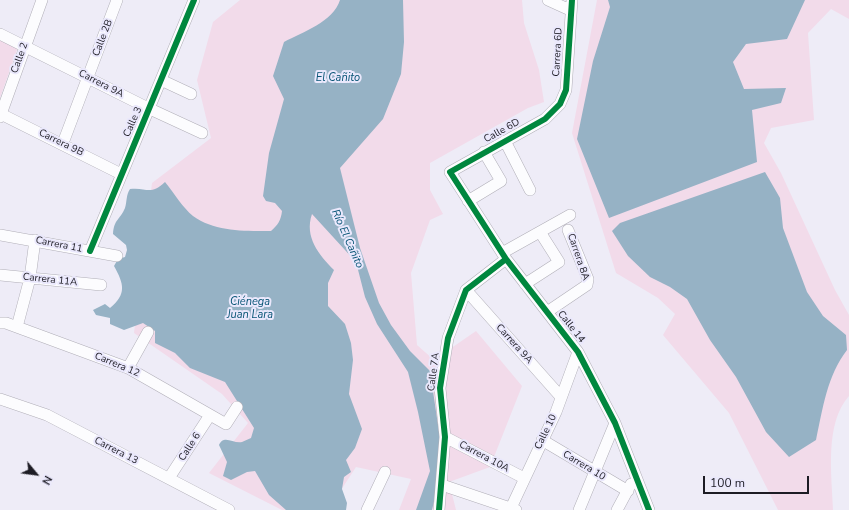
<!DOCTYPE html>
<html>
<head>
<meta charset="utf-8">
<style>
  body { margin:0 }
  #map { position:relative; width:849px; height:510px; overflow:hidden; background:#eeecf7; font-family:"Nunito Sans",sans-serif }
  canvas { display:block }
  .north { position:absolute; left:16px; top:454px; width:40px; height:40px; -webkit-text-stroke:3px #eae8fc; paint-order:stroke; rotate:119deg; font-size:11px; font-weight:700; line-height:16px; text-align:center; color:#1d1c24 }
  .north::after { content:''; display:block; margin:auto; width:14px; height:18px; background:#1d1c24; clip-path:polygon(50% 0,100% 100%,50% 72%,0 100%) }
  .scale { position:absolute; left:703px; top:476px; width:106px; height:18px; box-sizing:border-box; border:2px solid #1d1c24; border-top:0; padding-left:5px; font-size:12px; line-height:14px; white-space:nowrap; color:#1d1c24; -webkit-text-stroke:3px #eae8fc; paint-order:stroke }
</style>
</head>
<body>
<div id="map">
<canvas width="849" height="510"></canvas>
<div class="north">N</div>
<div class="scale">100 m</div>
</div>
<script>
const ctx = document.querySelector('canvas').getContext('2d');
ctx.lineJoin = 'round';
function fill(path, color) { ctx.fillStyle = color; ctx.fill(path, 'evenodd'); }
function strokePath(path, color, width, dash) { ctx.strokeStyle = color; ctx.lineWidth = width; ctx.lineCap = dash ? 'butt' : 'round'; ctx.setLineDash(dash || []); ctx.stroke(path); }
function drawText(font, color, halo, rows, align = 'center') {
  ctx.font = font + ' "Nunito Sans",sans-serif'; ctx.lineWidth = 4; ctx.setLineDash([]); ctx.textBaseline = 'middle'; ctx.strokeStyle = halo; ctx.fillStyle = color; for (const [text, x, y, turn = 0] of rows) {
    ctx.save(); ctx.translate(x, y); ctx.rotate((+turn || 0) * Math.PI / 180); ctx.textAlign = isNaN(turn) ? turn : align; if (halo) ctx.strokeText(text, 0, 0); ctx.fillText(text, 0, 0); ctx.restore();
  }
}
fill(new Path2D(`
  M240,0H522L524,23L539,70L544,102L528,108L430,163V190L443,214L430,220L411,273L417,345L434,360L476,331L522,386L490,467L449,482L456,510H399L411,479L356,467L328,510H282L209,473L248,423L222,394L134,333L152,183L211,138L197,80L213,22Z
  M597,0H849V19L831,9L808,33L814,120L771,128L764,143L781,173L835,290L849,315V396C824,424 832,476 833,510H778L729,413L663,335L675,314L658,298L616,273L572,133Z
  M0,38L18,47L0,98Z`), '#f2dbea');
fill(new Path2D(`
  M340,0H403L404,42L401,74L383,119L340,168L360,248L379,303L391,325L410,351L430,371L441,445L437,489L432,510H416L430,471L418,412L408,372L377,324L365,297L356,262L312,214C304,237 319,255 334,270L328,283V306L345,324L351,343L353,360L349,394L362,429L355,448L346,460L351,472L344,477L342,489L347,503L346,510H286L269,495L255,471L247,472L231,480L223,476L227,462L219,445C224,434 233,444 242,442C245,441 248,439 251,438L254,428L225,382L190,368L175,353L155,343V331L143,323L124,330L110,324V318L96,315L93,310L105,304L110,308C127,294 124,284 114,266L118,259L125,257L127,250L126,245L113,234C114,219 120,220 125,208C127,201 126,195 130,189C147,187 150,196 165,182C174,193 183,208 193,216C215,232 245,231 271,231C278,225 281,220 282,211L275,203L266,201L263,196L269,153L284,99L273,76L284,42C303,32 333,22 340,0Z
  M608,0H805L787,39L746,44L733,62L744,89L786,88L781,103L752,110L757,162L609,218L577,139L593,61L610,7Z
  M765,172L780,198L783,228L807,292L823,316L846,335L847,350C827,376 823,408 816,440L789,457L766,432L736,377L710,340L687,299L670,287L650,277L628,256L612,231L620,223Z`), '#96b2c5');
const minor = new Path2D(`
  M548,0L570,10
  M572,0L566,90L560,104L545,119L450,172L506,259L578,352L615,423L649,510
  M0,34L150,109L202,133
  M161,80L191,94
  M1,114L121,174
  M0,117L42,0
  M505,141L530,190
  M63,143L117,0
  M468,201L501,181L484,152
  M0,235L117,256
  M90,251L194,0
  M502,253L570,215
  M0,275L101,285
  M525,284L559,262L540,232
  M466,290L561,397
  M547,312L587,285L588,279L568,230
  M0,323H6L128,368L226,424L237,407
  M17,327L30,278L35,240
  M128,368L148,332
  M0,399L47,415L229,510
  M445,437L524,478
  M542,440L628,491
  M169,478L210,415
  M442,485L516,510
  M367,510L385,472
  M439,510L445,437L440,388L448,338L466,290L506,259
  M510,510L556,412L578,352
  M579,510L615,423
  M617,510L631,484`);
strokePath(minor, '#b0aeb7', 12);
strokePath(minor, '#fcfcfe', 11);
strokePath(new Path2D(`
  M572,0L566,90L560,104L545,119L450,172L506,259L578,352L615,423L649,510
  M90,251L194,0
  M439,510L445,437L440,388L448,338L466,290L506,259`), '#00873e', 6);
drawText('10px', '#1d1c24', '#eae8fc', [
  ["Calle 2B",103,38,-69],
  ["Carrera 6D",558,52,-87],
  ["Calle 2",20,58,-70],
  ["Carrera 9A",101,84,27],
  ["Calle 3",133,122,-66],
  ["Calle 6D",502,131,-29],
  ["Carrera 9B",61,143,26],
  ["Carrera 11",59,245,11],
  ["Carrera 8A",578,257,71],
  ["Carrera 11A",50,280,6],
  ["Calle 14",571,327,52],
  ["Carrera 9A",514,344,48],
  ["Carrera 12",117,365,23],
  ["Calle 7A",434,372,-83],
  ["Calle 10",546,432,-64],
  ["Calle 6",190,447,-57],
  ["Carrera 13",116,451,27],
  ["Carrera 10A",484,457,28],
  ["Carrera 10",584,466,31]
]);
drawText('italic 11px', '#065374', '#eae8fc', [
  ["El Cañito",338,78],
  ["Río El Cañito",347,239,66],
  ["Ciénega",250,302],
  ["Juan Lara",250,315]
]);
</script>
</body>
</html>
